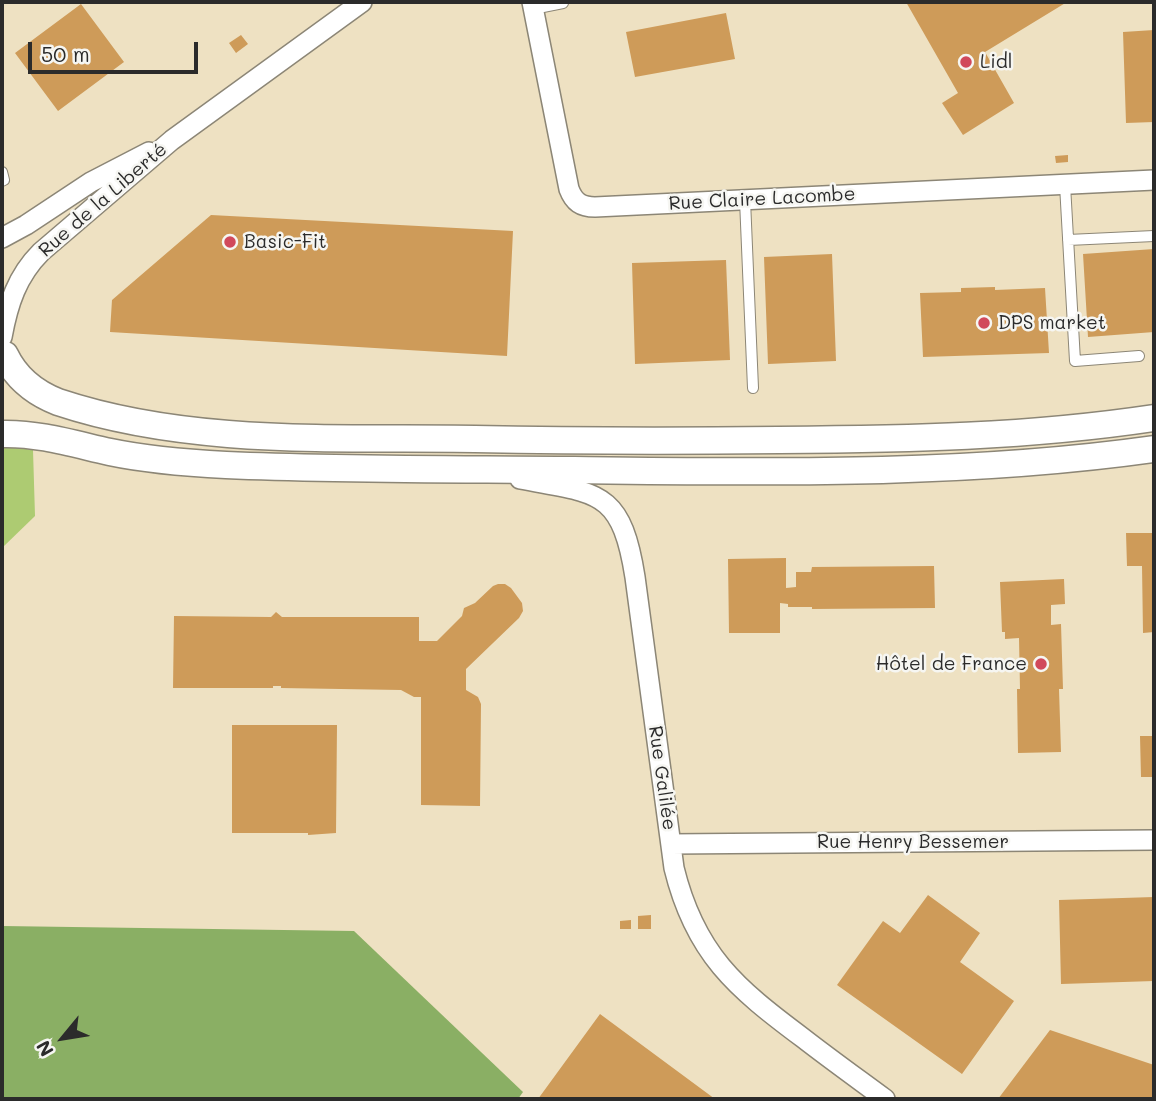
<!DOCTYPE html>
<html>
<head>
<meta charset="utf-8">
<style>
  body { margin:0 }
  #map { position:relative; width:1156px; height:1101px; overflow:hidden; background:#eee1c2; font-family:Mali,sans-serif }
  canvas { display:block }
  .frame { position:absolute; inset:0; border:4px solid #2b2b2b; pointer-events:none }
  .north { position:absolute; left:28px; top:1003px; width:70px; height:70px; -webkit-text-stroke:5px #f6f6f2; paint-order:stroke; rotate:240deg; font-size:19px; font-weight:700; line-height:28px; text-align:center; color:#2b2b2b }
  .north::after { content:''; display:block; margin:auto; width:24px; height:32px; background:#2b2b2b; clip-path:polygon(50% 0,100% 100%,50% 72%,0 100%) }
  .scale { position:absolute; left:28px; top:42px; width:170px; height:32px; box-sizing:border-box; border:4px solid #2b2b2b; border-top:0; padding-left:9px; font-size:21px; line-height:24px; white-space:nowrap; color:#2b2b2b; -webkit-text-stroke:5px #f6f6f2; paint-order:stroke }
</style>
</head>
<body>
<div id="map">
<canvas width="1156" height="1101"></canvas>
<div class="frame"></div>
<div class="north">N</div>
<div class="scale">50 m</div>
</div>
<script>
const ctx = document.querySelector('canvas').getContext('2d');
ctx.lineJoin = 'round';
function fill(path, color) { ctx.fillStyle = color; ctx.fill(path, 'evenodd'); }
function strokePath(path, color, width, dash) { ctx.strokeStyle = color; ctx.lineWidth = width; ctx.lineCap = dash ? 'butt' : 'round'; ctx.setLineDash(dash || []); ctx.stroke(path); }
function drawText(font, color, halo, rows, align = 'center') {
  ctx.font = font + ' Mali,sans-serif'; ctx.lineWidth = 5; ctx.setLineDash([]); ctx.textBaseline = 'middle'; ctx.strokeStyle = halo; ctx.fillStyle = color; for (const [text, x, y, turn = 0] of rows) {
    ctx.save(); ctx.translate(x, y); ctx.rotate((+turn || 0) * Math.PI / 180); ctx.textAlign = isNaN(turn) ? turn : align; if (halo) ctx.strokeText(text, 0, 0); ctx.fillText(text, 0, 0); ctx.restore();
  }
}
fill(new Path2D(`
  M2,445L33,450L35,516L2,548Z`), '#adcb72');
fill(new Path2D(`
  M2,926L354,931L523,1092L518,1099H2Z`), '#8aaf64');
fill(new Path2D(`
  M906,2H1067L985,52L1014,103L963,135L942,103L958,93Z
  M81,4L124,62L58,111L15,53Z
  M726,13L735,59L635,77L626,32Z
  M1154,30V122L1126,123L1123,32Z
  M241,35L248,44L236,53L229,43Z
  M1068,155V162L1056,163L1055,156Z
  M211,215L513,231L507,356L110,332L112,300Z
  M1154,249V332L1088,337L1083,254Z
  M832,254L836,361L768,364L764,257Z
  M726,260L730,360L635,364L632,263Z
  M995,287V290L1045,288L1049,353L923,357L920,293L961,292V288Z
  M1126,533H1154V632L1143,633L1142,566H1127Z
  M786,558V588L796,587V572H811L812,567L934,566L935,608L812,609V607H788V604L780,603V633H729L728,559Z
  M1064,579L1065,604L1051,605V625L1061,624L1063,689H1059L1061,752L1018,753L1017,689H1020L1019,638L1005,639V632H1002L1000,582Z
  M498,584H505L511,588L522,603L523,611L519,618L466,669V690L478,697L481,704L480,806L421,805V697H414L401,690L281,688V686H273V688H173L174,616L271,617L276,612L282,617H419V641H437L462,616L464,608L475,603L493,586Z
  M232,725H337L336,833L308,835V833H232Z
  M1140,736H1154V777H1141Z
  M928,895L980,933L960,962L1014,1001L962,1074L837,985L883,921L900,933Z
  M1154,897V981L1061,984L1059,900Z
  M651,915V929H638V916Z
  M631,920V929H620V921Z
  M600,1014L715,1099H538Z
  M1050,1030L1154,1065V1099H998Z`), '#ce9b59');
const lane = new Path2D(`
  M533,9L563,3
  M2,172L4,180L2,181
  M1065,185L1075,361L1139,356
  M745,200L753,388
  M1068,240L1154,236`);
const street = new Path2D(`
  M532,2L569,189C574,202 581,207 595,207L1154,180
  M2,238L26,225L91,182L149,152
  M2,337C8,304 17,276 41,252L172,140L362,2
  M520,479C597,494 621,488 635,577L674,868C695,954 736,988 803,1038C830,1059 858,1079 885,1099
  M671,844L1154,840`);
const secondary = new Path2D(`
  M5,355C16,378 35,393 58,402C190,446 338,437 475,439C577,441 678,441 779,440C907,439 1027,437 1154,418
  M2,434C39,433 74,444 110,452C148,460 187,463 226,465C342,470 458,469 574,470C768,472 962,476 1154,449`);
strokePath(lane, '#8c8676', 12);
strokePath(street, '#8c8676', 22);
strokePath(secondary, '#8c8676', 29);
strokePath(lane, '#fff', 10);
strokePath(street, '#fff', 19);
strokePath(secondary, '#fff', 26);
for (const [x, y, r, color] of [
  [966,62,7,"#d1495b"],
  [230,242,7,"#d1495b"],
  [984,323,7,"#d1495b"],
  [1041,664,7,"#d1495b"]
]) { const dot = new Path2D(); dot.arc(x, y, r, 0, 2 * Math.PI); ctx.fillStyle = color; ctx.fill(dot); strokePath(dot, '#f6f6f2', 2.5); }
drawText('19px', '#2b2b2b', '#f6f6f2', [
  ["Lidl",980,62],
  ["Basic-Fit",244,242],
  ["DPS market",998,323],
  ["Hôtel de France",1027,664,"right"]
], 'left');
drawText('19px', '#2b2b2b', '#f6f6f2', [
  ["Rue Claire Lacombe",762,199,-3],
  ["Rue de la Liberté",103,200,-41],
  ["Rue Galilée",662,778,82],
  ["Rue Henry Bessemer",913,842]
]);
</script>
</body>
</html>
